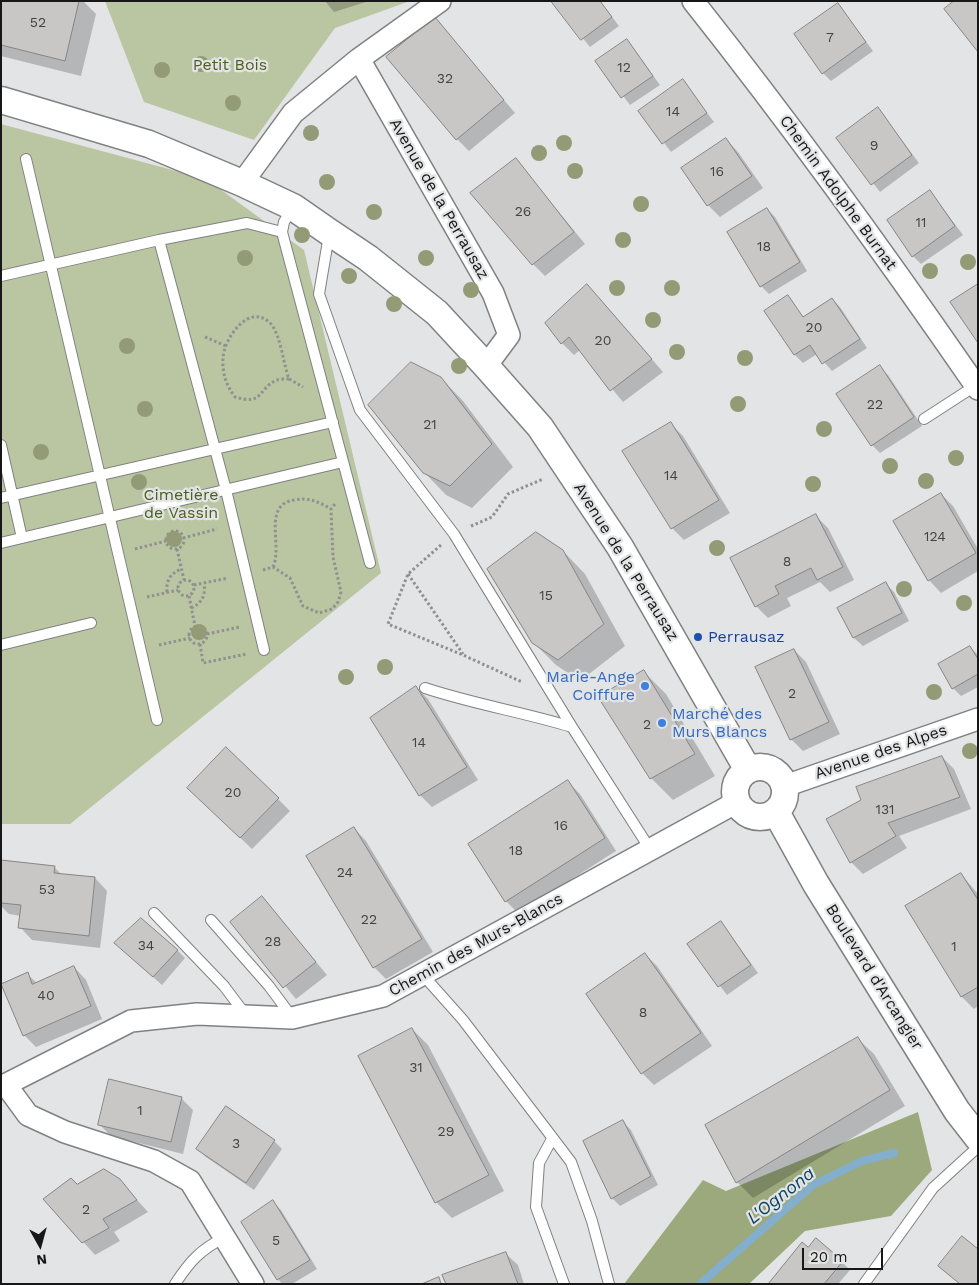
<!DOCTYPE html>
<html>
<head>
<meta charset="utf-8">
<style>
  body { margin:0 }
  #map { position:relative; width:979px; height:1285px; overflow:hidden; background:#e3e4e5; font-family:"Work Sans",sans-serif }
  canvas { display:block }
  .frame { position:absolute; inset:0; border:2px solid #171717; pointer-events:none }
  .north { position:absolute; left:15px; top:1220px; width:50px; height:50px; -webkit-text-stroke:4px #e3e4e5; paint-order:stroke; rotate:173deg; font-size:14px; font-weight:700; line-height:20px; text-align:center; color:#171717 }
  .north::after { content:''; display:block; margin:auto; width:18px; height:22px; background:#171717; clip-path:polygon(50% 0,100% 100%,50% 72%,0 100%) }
  .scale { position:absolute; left:802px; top:1248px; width:81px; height:22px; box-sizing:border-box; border:2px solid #171717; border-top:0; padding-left:6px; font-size:15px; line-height:18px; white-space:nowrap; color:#171717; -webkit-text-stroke:4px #e3e4e5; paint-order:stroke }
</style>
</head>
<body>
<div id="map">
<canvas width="979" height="1285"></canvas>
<div class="frame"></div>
<div class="north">N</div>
<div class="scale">20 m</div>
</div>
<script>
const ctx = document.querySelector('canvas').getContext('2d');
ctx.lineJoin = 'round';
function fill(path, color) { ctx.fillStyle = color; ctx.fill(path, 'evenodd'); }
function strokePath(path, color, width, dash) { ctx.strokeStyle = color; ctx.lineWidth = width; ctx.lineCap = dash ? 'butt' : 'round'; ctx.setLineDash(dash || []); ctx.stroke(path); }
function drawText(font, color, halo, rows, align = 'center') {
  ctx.font = font + ' "Work Sans",sans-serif'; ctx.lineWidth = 4.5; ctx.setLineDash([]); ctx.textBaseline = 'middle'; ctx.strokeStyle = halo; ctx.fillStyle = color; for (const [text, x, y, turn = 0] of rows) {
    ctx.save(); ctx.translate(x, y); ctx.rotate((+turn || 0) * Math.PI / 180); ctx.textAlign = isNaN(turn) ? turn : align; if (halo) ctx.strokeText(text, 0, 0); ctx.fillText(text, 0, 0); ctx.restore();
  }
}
fill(new Path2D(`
  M105,1H410L335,28L254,140L144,102Z
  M1,124L206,179L304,250L381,573L70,824H1Z`), '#bac5a2');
fill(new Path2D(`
  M918,1112L932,1170L891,1216L805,1231L749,1284H624L703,1180L726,1191Z`), '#9ba97c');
fill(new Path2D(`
  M1,1H83L96,14L81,76L1,56Z
  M325,1H369L334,12Z
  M553,1H600L619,26L590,47Z
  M838,4L873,51L831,81L823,73Z
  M435,19L515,113L469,151L457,139Z
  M627,40L660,85L630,105L597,61Z
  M683,81L714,122L671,152L640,111Z
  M878,109L919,163L880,192L838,138Z
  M726,139L738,152L763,188L720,217L708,205Z
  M516,160L585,244L545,276L533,264Z
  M930,191L963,235L921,264L913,256Z
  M767,209L775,217L807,271L769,294L761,286Z
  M788,297L804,318L832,299L840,307L867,348L832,371L817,354L803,363L795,355L766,311Z
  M599,298L663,372L623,402L580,350L574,355L562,343Z
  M879,367L888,375L922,426L880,453L872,445L838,394Z
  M441,378L463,401L513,467L472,508L446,495L424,472Z
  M671,424L683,436L730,513L684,540L672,528Z
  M941,494L953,506L978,549V571L941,593L929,580L894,521Z
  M816,516L828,528L854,580L830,592L820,582L787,598L791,606L768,618L756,606Z
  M563,551L585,574L625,646L580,681L556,665L533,642Z
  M886,584L894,592L909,621L863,646L854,638L839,609Z
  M970,647L978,655V687L961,696L953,688Z
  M794,650L806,662L840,734L803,751L791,739Z
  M644,672L666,694L715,776L673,800L651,778Z
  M416,687L428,699L478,780L432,807L420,795Z
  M942,757L954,769L971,809L899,836L907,848L863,874L851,862Z
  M567,781L580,794L616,851L518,913L506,901L469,844Z
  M278,799L290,811L252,849L201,800Z
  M354,828L366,841L433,952L386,979L374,967Z
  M2,861L54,867L62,875L95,878L107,891L100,948L32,940L20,927L21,916L9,914L1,906Z
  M961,874L978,894V1006L974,1009L962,997Z
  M262,897L327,975L296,999L232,922Z
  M721,922L758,973L727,995L688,944Z
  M177,950L185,958L162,985L124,951Z
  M645,954L657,966L712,1046L654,1085L642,1073Z
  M74,967L86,980L102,1019L36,1047L24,1035L27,974L37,983Z
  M412,1029L428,1045L504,1191L452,1218L436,1202L360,1056Z
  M858,1039L874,1054L905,1106L753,1198L737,1182Z
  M181,1098L193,1110L183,1154L111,1136L99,1124Z
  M623,1122L631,1130L658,1185L620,1206L612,1198Z
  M274,1141L282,1149L254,1190L206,1157L198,1149Z
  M119,1180L148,1212L114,1232L120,1241L95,1255L45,1199L77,1185Z
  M273,1202L281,1210L317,1269L292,1284H282L278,1279Z
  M808,1249L842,1262L850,1270L838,1284H769Z
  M505,1253L518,1265L524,1284H447Z`), '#0003');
strokePath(new Path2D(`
  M700,1284L813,1185L862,1161L894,1153`), '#83afcd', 8);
const building = new Path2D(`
  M1,1H79L65,61L1,45Z
  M551,1H600L612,17L581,40Z
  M954,1H978V52L944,9Z
  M838,3L866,42L822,74L794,34Z
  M435,17L504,100L456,140L386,57Z
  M627,39L653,76L621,98L595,61Z
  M683,79L707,113L662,144L638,111Z
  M878,107L912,155L871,185L836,138Z
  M726,138L752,176L707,206L681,168Z
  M516,158L574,232L532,265L470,193Z
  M930,190L955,226L912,257L887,220Z
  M767,208L800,262L760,287L727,232Z
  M587,284L652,359L610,391L569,337L561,344L545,323Z
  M978,284V343L950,302Z
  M788,295L803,317L832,298L860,339L822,364L810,345L794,355L764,311Z
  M411,362L441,377L492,444L450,486L423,473L368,405Z
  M880,365L914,417L871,446L836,394Z
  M671,422L719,500L671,529L622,451Z
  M941,493L976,553L928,581L893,521Z
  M816,514L843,567L817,580L811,568L775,586L779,594L755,607L730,558Z
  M536,532L563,550L604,624L558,660L532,643L487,569Z
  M886,582L902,613L853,638L837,608Z
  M970,646L978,659V674L952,689L938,664Z
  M794,649L829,722L790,740L755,667Z
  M644,670L695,754L650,779L598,697Z
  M416,686L467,767L419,796L370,718Z
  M226,747L279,798L240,838L187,788Z
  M942,756L960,797L888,823L896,836L850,863L826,819L861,800L856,787Z
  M568,780L605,838L505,902L468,844Z
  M354,827L422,939L373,968L306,856Z
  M1,860L55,866L54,873L95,877L89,936L18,928L21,905L1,903Z
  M961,873L978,900V987L961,997L905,906Z
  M262,896L316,962L283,988L230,922Z
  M141,918L178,950L153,977L114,943Z
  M721,921L751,965L718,987L687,944Z
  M645,953L701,1033L641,1074L586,994Z
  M74,966L91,1006L23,1036L1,984L28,972L32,984Z
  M412,1028L489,1175L435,1203L358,1056Z
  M858,1037L890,1090L736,1183L705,1125Z
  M109,1079L182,1097L171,1142L98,1125Z
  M226,1106L275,1140L246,1183L196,1149Z
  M623,1120L651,1176L611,1199L583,1141Z
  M104,1169L120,1179L137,1200L103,1219L109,1228L82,1243L43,1199L71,1178L77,1184Z
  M273,1200L310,1260L277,1280L241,1222Z
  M962,1236L978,1249V1284H960L938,1266Z
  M816,1238L843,1261L824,1284H768L802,1242L808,1247Z
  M506,1252L518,1284H446L442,1275Z
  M439,1277L441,1284H422Z`);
fill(building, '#c8c7c6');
strokePath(building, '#868584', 1);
const service = new Path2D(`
  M26,159L157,720
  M292,208L284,222L282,232L370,563
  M329,235L319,294L360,410L454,534L572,727L650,849
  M159,240L226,490L264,650
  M1,276L159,240L247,223L282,232
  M924,419L975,386
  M1,445L22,538
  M1,498L333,422
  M1,543L343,462
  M1,645L91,623
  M425,688C473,704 523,712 572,727
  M154,913L224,986L245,1014
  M211,920L269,986L292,1017
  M423,975L463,1020L571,1162L592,1221L609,1284
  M552,1139L539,1163L536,1207L564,1284
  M175,1284C190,1261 200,1250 225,1237
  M864,1284L933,1188L978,1147`);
const minor = new Path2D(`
  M693,1C793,127 887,257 978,389
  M359,59L493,293L509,335L486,366
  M242,183L293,113L359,59L440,1
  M785,786L978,719
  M6,1085L28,1115L65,1132L154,1161L190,1181L253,1284
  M1,1087L131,1021L197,1014L292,1018L383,996L737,802`);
const tertiary = new Path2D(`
  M1,100L149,144L242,183L293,207L329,232L368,258L437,313L486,366L540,427L620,547L748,770
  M735 792a25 25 0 1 1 50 0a25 25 0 1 1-50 0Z
  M776,812L816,884L957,1111L978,1138`);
strokePath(service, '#808181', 12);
strokePath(minor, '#808181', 24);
strokePath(tertiary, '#808181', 29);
strokePath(new Path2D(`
  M205,337L226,346
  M289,379C285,379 280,379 277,380C258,388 264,406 235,397C226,385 222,373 223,358C224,338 250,301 271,324C281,336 283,363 289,379L303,387
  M471,526L492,517L508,494L543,479
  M166 540a9 9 0 1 1 18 0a9 9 0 1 1-18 0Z
  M183,538L217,529
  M441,545L408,574L388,624L463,655L522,682
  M135,549L166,541
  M177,549L184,580
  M273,567C283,546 262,505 294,500C309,497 319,502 331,509
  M263,570L273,567L290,578L303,606L319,613L332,609L338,602L341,592L333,557L331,509L335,504
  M408,574L463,654
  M178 588a8 8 0 1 1 16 0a8 8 0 1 1-16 0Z
  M194,585L228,578
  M167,592C166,581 170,573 182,569
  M189,596L195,626
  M147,597L178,590
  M191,608C202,603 206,595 204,584
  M189 635a9 9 0 1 1 18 0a9 9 0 1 1-18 0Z
  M207,634L240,627
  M200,644L203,663L247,654
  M159,645L190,638`), '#909091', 3, [2.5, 2.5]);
strokePath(service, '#fff', 10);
strokePath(minor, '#fff', 21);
strokePath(tertiary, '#fff', 26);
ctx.fillStyle = '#929b76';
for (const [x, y] of [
  [201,64],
  [162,70],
  [233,103],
  [311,133],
  [564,143],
  [539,153],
  [575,171],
  [327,182],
  [641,204],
  [374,212],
  [302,235],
  [623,240],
  [245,258],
  [426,258],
  [968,262],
  [930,271],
  [349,276],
  [617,288],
  [672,288],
  [471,290],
  [394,304],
  [653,320],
  [127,346],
  [677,352],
  [745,358],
  [459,366],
  [738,404],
  [145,409],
  [824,429],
  [41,452],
  [956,458],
  [890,466],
  [926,481],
  [139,482],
  [813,484],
  [174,539],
  [717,548],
  [904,589],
  [964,603],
  [199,632],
  [385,667],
  [346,677],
  [934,692],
  [970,751]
]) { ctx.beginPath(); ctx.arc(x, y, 8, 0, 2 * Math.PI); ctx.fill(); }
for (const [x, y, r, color] of [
  [698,637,5,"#1a4fb4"],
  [645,686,5,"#3f7fe0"],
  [662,723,5,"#3f7fe0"]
]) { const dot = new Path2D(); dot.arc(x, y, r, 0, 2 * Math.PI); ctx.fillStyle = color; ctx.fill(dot); strokePath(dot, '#e3e4e5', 2); }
drawText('14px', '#434343', null, [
  ["52",38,23],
  ["7",830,38],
  ["12",624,68],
  ["32",445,79],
  ["14",673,112],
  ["9",874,146],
  ["16",717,172],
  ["26",523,212],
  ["11",921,223],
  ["18",764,247],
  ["20",814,328],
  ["20",603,341],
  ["22",875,405],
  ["21",430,425],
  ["14",671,476],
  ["124",935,537],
  ["8",787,562],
  ["15",546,596],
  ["2",792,694],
  ["2",647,725],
  ["14",419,743],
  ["20",233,793],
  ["131",885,810],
  ["16",561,826],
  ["18",516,851],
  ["24",345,873],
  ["53",47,890],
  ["22",369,920],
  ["28",273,942],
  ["34",146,946],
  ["1",954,947],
  ["40",46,996],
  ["8",643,1013],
  ["31",416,1068],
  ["1",140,1111],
  ["29",446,1132],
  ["3",236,1144],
  ["2",86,1210],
  ["5",276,1241]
]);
drawText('16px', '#4f601c', '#e3e4e5', [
  ["Petit Bois",230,65],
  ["Cimetière",181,495],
  ["de Vassin",181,513]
]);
drawText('16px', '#171717', '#e3e4e5', [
  ["Chemin Adolphe Burnat",838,193,54],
  ["Avenue de la Perrausaz",439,199,60],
  ["Avenue de la Perrausaz",626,562,58],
  ["Avenue des Alpes",881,752,-19],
  ["Chemin des Murs-Blancs",476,945,-29],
  ["Boulevard d'Arcangier",874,977,58]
]);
drawText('16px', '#164399', '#e3e4e5', [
  ["Perrausaz",708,637]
], 'left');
drawText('16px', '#366cbe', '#e3e4e5', [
  ["Marie-Ange",635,677],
  ["Coiffure",635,695],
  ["Marché des",672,714,"left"],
  ["Murs Blancs",672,732,"left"]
], 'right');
drawText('italic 18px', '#0b4462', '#e3e4e5', [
  ["L'Ognona",781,1196,-38]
]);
</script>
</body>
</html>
